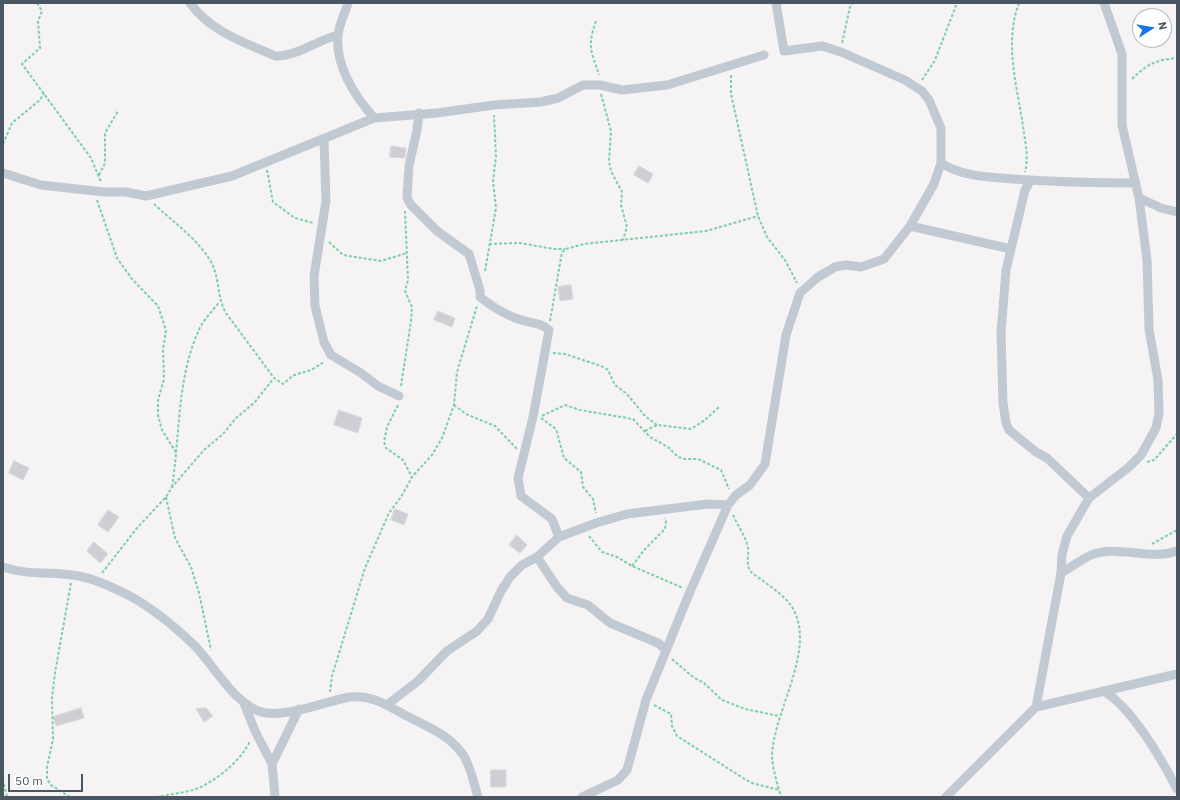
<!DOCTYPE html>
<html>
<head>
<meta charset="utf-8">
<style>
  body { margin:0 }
  #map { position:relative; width:1180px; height:800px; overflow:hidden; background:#f5f3f3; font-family:"IBM Plex Sans",sans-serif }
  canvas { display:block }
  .frame { position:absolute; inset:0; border:4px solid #4a5661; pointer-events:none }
  .north { position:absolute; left:1132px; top:8px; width:40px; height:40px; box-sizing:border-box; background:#fff; border:1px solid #b7bbc0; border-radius:50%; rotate:78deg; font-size:11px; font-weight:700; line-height:16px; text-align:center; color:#4a5661 }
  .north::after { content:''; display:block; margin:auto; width:14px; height:18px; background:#1a73e8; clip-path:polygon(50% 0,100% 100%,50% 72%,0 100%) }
  .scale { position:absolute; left:8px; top:774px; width:75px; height:18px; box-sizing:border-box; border:2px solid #4a5661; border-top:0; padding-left:5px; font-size:12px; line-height:14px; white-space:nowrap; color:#4a5661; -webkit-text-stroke:3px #fff; paint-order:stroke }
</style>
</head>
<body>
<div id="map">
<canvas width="1180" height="800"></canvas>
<div class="frame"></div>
<div class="north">N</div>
<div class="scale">50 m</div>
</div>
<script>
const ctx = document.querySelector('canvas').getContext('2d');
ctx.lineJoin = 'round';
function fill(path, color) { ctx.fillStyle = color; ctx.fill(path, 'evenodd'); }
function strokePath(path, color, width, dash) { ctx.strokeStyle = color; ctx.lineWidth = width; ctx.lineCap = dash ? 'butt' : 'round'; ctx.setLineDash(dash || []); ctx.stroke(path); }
const building = new Path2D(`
  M391,146L406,148L405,158L390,157Z
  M639,166L653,174L648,183L634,175Z
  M571,285L573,299L560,301L558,287Z
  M438,311L455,318L452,327L434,320Z
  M339,410L362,418L358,433L334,425Z
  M14,461L29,468L23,480L9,473Z
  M395,509L408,514L404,525L391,520Z
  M108,510L119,517L108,532L98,525Z
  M517,535L527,545L520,553L509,545Z
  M94,542L108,554L100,563L87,551Z
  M81,708L84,718L56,726L53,717Z
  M206,708L213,716L204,722L196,709Z
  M491,770H506V787H491Z`);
fill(building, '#cdcfd5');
strokePath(building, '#d7d9de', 1);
strokePath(new Path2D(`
  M37,3L42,11L38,21L40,48L22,64L91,158L101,182
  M1019,3C1004,42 1017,86 1023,126C1025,141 1029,157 1025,172
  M596,21C587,47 591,50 599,75
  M842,43L850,7L853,3
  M731,75V94L758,216L767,237L785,260L797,283
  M1132,79C1147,64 1156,60 1177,58
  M922,80L935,60L957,3
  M601,94L611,131L609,161L611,171L622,192L621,205L627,227L623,240
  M3,144L12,123L40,100L44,93
  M267,170L273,202L295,218L313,223
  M99,175L105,163V133L118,111
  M97,200L117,258L132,279L158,306L166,330L163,350L164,379L158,400V415L162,430L177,454
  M154,204C172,221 203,243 213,266C220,283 217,297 226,313L274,378L283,384L294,375L311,370L324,362
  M329,242L343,255L381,261L407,253
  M489,244L520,243L554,249H565
  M485,271L496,208L493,181L496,156L494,115
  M550,321L562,252L566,249L584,244L706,231L758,216
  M553,353L565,354L601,366L608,370L615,385L627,394L645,416L657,425
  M401,386L411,321L412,307L405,291L408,280L405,211
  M398,405L387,427L384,442L386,448L403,460L412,477
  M454,405L466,414L495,426L517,449
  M542,416L565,405L580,410L633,419L650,437L668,447L678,457L685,459H698L721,470L729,489
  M541,418L556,429L564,458L581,472L583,487L593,499L596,513
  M645,431L657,425L691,429L705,420L720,406
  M1147,462L1154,460L1177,434
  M172,487C180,436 177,379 198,332C202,321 213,311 219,302
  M166,497L175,538L191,567L199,593L211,650
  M733,515C738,526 746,537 748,548C749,556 746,564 750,571C763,582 783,593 792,607C818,650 772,712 772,758C773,770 778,786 781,797
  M589,536L602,552L617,557L632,566L683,588
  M1152,544L1177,530
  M632,566L645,549L665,529L666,521L664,519
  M102,573L137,528L166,497L172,487L204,450L223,434L236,418L254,403L274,378
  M672,659L693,677L704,683L722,700L745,709L779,716
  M330,692L332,676L365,568L389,513L401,497L412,477L432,455L442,438L454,405L457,372L477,306
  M654,705L671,714L672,726L677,736L743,778L752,783L779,790
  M3,779L7,797
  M70,797L51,785L47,779V767L53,739L52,698L55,673L71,583
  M156,797C168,795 181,793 193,790C214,783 241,761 250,741`), '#7ad0a6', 2, [3, 2]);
strokePath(new Path2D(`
  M190,3C211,32 244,42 275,56C295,57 318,40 338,35
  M348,3C345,13 339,25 338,35C335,65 355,96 374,118
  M419,113L417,130L409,166L407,198L411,205L437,231L469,254L480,290V297C494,308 508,317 525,321C535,324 541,323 549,330L533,417L518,478L521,496L552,519L559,537
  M324,139L326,201L314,276L315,306L324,342L331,355L361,373L378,386L399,396
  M941,163C963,177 989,177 1014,179C1055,182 1095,183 1136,183
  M3,173L41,185L104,192H126L146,196L232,176L374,118L437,113L494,105L541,102L558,98L583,85H600L622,90L667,85L764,55
  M1030,181L1025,190L1006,270L1001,333L1003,403L1006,423L1009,430L1036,452L1047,458L1089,498
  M1139,198L1161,208L1177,212
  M910,226L1011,249
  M537,557L557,587L567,598L588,605L610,623L658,643L666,650
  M3,567C26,575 49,572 72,575C91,577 109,586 126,594C152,607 173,625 194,645C214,665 237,709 266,713C291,716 325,702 349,697C374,695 386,705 407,716C428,727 450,735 464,756C471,768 474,784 478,797
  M1061,573C1071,568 1080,560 1091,555C1116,544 1150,561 1177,551
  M1103,691C1131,706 1162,760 1177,789
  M244,703L255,731L272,764L275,797
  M388,704L418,681L447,651L477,631L488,619L501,591L510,577L522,565L537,557L559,537L596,523L627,514L708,504L728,505
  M1036,707L1177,674
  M272,764L299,709
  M582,797L618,780L627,770L646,700L689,594L728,505L736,495L750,485L765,464L786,335L800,293L818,277L835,267L846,265L861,267L884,259L910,226L934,184L941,163V128L929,100L922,91L905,80L841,52L822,46L784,51L776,3
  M946,797L1036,707L1061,573L1062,554L1067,536L1089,498L1129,467L1141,455L1156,428L1159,413L1158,380L1149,329L1147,260L1139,198L1122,125V54L1104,3`), '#c1cad2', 9);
</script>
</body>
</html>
